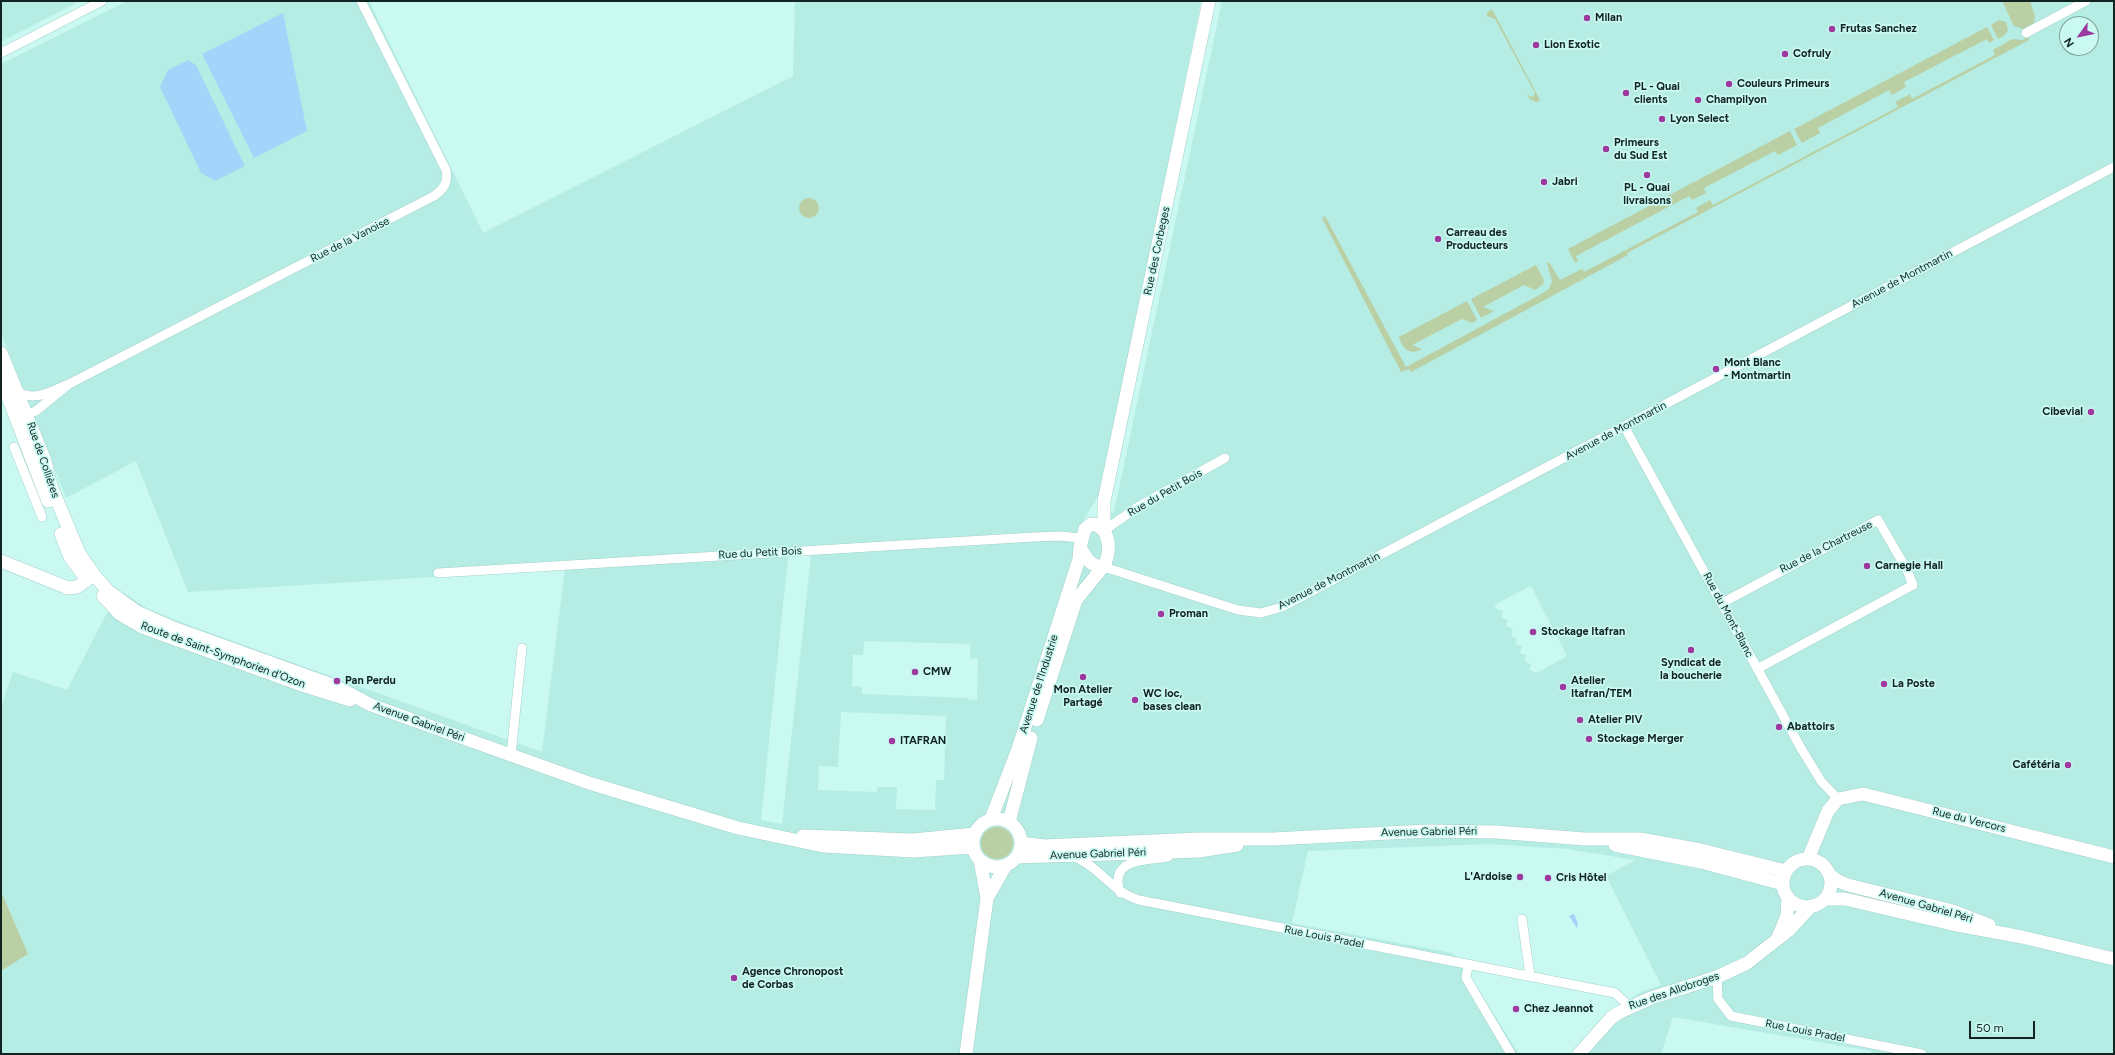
<!DOCTYPE html>
<html>
<head>
<meta charset="utf-8">
<style>
  body { margin:0 }
  #map { position:relative; width:2115px; height:1055px; overflow:hidden; background:#caf9f2; font-family:Figtree,sans-serif }
  canvas { display:block }
  .frame { position:absolute; inset:0; border:2px solid #122422; pointer-events:none }
  .north { position:absolute; left:2059px; top:16px; width:40px; height:40px; box-sizing:border-box; background:#caf9f2; border:1px solid #80a49f; border-radius:50%; rotate:237deg; font-size:11px; font-weight:700; line-height:16px; text-align:center; color:#122422 }
  .north::after { content:''; display:block; margin:auto; width:14px; height:18px; background:#9c389e; clip-path:polygon(50% 0,100% 100%,50% 72%,0 100%) }
  .scale { position:absolute; left:1969px; top:1021px; width:66px; height:18px; box-sizing:border-box; border:2px solid #122422; border-top:0; padding-left:5px; font-size:12px; line-height:14px; white-space:nowrap; color:#122422; -webkit-text-stroke:3px #caf9f2; paint-order:stroke }
</style>
</head>
<body>
<div id="map">
<canvas width="2115" height="1055"></canvas>
<div class="frame"></div>
<div class="north">N</div>
<div class="scale">50 m</div>
</div>
<script>
const ctx = document.querySelector('canvas').getContext('2d');
ctx.lineJoin = 'round';
function fill(path, color) { ctx.fillStyle = color; ctx.fill(path, 'evenodd'); }
function strokePath(path, color, width, dash) { ctx.strokeStyle = color; ctx.lineWidth = width; ctx.lineCap = dash ? 'butt' : 'round'; ctx.setLineDash(dash || []); ctx.stroke(path); }
function drawText(font, color, halo, rows, align = 'center') {
  ctx.font = font + ' Figtree,sans-serif'; ctx.lineWidth = 3.5; ctx.setLineDash([]); ctx.textBaseline = 'middle'; ctx.strokeStyle = halo; ctx.fillStyle = color; for (const [text, x, y, turn = 0] of rows) {
    ctx.save(); ctx.translate(x, y); ctx.rotate((+turn || 0) * Math.PI / 180); ctx.textAlign = isNaN(turn) ? turn : align; if (halo) ctx.strokeText(text, 0, 0); ctx.fillText(text, 0, 0); ctx.restore();
  }
}
fill(new Path2D(`
  M1,1H80L1,42Z
  M127,1H369L483,233L793,76L795,1H1201L1101,491L1078,529L1114,512L1222,1H2114V1054H1873L1871,1051L1673,1017L1661,1054H1573L1616,1008L1641,992L1661,985L1606,876L1635,860L1567,849L1490,844L1308,851L1292,923L1453,953L1470,976L1519,1054H1V971L28,954L1,891V707L13,672L67,690L107,613L123,592L146,608L194,627L542,752L565,569L188,592L136,461L66,498L1,333V64ZM2067,24H2091V48H2067ZM812,546L782,824L761,820L789,547ZM1531,586L1567,656L1537,673L1529,670L1531,664L1525,662L1526,655L1520,653L1522,647L1515,644L1517,638L1511,636L1513,629L1506,626L1508,620L1501,618L1503,611L1497,609L1494,605ZM864,641L970,644V658L978,659L977,700H969V698L862,694V687L852,686L853,655H863ZM841,712L946,716L944,780H936L935,810L896,809L897,787H877V792L818,790L819,766L838,767Z`), '#b5ede5');
fill(new Path2D(`
  M2002,1H2030L2035,16L2034,23L2023,29L2014,26Z
  M1492,9L1540,100L1536,102L1530,99L1527,95L1533,97L1535,93L1495,19L1487,16V13Z
  M1999,20L2006,22L2008,30L2005,35L1998,39L1991,25Z
  M1987,27L1994,40L1989,43L1987,39L1904,82L1906,87L1892,95L1889,90L1818,128L1820,133L1802,143L1794,129Z
  M2028,37L2029,40L1627,253L1628,255L1411,372L1409,369L1401,372L1322,218L1325,216L1406,367L1543,293L1549,289L1552,281L1547,263L1549,262L1560,280L1582,269L1584,272L1698,212L1696,208L1710,200L1713,205L1898,107L1895,102L1910,94L1912,99L1995,55L1993,50L2012,39L2022,40Z
  M1790,131L1797,145L1778,155L1775,151L1704,188L1706,193L1692,200L1689,196L1576,256L1578,261L1575,263L1568,249Z
  M799 208a10 10 0 1 1 20 0a10 10 0 1 1-20 0Z
  M1536,265L1544,280L1543,284L1535,290L1524,285L1483,307L1494,311L1481,318L1471,299Z
  M1467,301L1477,320L1472,323L1462,319L1412,345L1422,349C1410,356 1402,349 1399,337Z
  M981 843a16 16 0 1 1 32 0a16 16 0 1 1-32 0Z
  M1,891L28,954L1,971Z`), '#bacfa3');
fill(new Path2D(`
  M283,13L307,131L254,158L202,54Z
  M188,60L196,65L245,166L215,181L201,173L160,87L168,70Z
  M1574,914L1578,923L1577,928L1569,916Z`), '#a4d4f9');
const street = new Path2D(`
  M2026,33L2086,1
  M1,53L102,1
  M69,384L434,196C445,188 448,182 446,170L361,1
  M17,391C35,403 52,390 69,384L36,411L30,413L21,410
  M1624,426L1802,750L1821,781L1838,799
  M14,447L42,517
  M1105,530L1136,508L1225,458
  M1104,567L1238,610L1261,613L1282,607L2114,167
  M438,573L1034,537L1059,536L1081,538
  M1722,603L1878,520L1907,570L1913,585L1757,669
  M511,755L522,648
  M1075,857C1100,867 1112,892 1139,900L1615,993L1629,1006
  M1120,893C1109,858 1144,861 1168,857
  M1522,919L1530,976
  M1468,966L1466,978L1511,1054
  M1717,977L1718,999L1731,1016L1922,1054`);
const secondary = new Path2D(`
  M1,353L45,461L51,486L79,553L94,575L108,591L137,612L171,627L335,686L371,705L589,783L738,828L823,846L913,851L973,847
  M1,379L48,501
  M1091,524C1111,526 1112,553 1103,567C1090,566 1086,558 1080,547L1085,529Z
  M1104,529V501L1209,1
  M61,534L70,557L82,573
  M1,561L68,588L77,587L94,575
  M103,596L120,614L142,627L299,684L350,700
  M1037,720L1076,600L1103,567
  M973 843a24 24 0 1 1 48 0a24 24 0 1 1-48 0Z
  M991,819L1018,749L1079,559L1080,547
  M1009,822L1031,738
  M803,836L913,840L974,834
  M1021,843L1044,846L1198,839H1273L1427,831L1496,832L1584,839H1640L1701,850L1786,871
  M1615,845L1701,862L1783,884
  M1017,857L1199,851L1237,845
  M1808,859L1828,811L1838,799L1863,794L2114,857
  M1783 883a24 24 0 1 1 48 0a24 24 0 1 1-48 0Z
  M1830,875L1838,881L1848,885L1953,911L1989,925
  M987,898L1006,865
  M1825,899H1845L1952,924L2022,937L2114,959
  M1778,937L1787,916L1788,897
  M966,1054L987,898L980,860
  M1579,1054L1611,1018L1620,1012L1651,998L1717,977L1747,963L1788,931L1811,906`);
strokePath(street, '#a3d1cb', 10);
strokePath(secondary, '#a3d1cb', 14);
strokePath(street, '#fff', 9);
strokePath(secondary, '#fff', 13);
for (const [x, y, r, color] of [
  [1587,18,4,"#9c389e"],
  [1832,29,4,"#9c389e"],
  [1536,45,4,"#9c389e"],
  [1785,54,4,"#9c389e"],
  [1729,84,4,"#9c389e"],
  [1626,93,4,"#9c389e"],
  [1698,100,4,"#9c389e"],
  [1662,119,4,"#9c389e"],
  [1606,149,4,"#9c389e"],
  [1647,175,4,"#9c389e"],
  [1544,182,4,"#9c389e"],
  [1438,239,4,"#9c389e"],
  [1716,369,4,"#9c389e"],
  [2091,412,4,"#9c389e"],
  [1867,566,4,"#9c389e"],
  [1161,614,4,"#9c389e"],
  [1533,632,4,"#9c389e"],
  [1691,650,4,"#9c389e"],
  [915,672,4,"#9c389e"],
  [1083,677,4,"#9c389e"],
  [337,681,4,"#9c389e"],
  [1884,684,4,"#9c389e"],
  [1563,687,4,"#9c389e"],
  [1135,700,4,"#9c389e"],
  [1580,720,4,"#9c389e"],
  [1779,727,4,"#9c389e"],
  [1589,739,4,"#9c389e"],
  [892,741,4,"#9c389e"],
  [2068,765,4,"#9c389e"],
  [1520,877,4,"#9c389e"],
  [1548,878,4,"#9c389e"],
  [734,978,4,"#9c389e"],
  [1516,1009,4,"#9c389e"]
]) { const dot = new Path2D(); dot.arc(x, y, r, 0, 2 * Math.PI); ctx.fillStyle = color; ctx.fill(dot); strokePath(dot, '#caf9f2', 1.5); }
drawText('bold 11px', '#122422', '#caf9f2', [
  ["Milan",1595,18],
  ["Frutas Sanchez",1840,29],
  ["Lion Exotic",1544,45],
  ["Cofruly",1793,54],
  ["Couleurs Primeurs",1737,84],
  ["PL - Quai",1634,87],
  ["clients",1634,100],
  ["Champilyon",1706,100],
  ["Lyon Select",1670,119],
  ["Primeurs",1614,143],
  ["du Sud Est",1614,156],
  ["Jabri",1552,182],
  ["PL - Quai",1647,188,"center"],
  ["livraisons",1647,201,"center"],
  ["Carreau des",1446,233],
  ["Producteurs",1446,246],
  ["Mont Blanc",1724,363],
  ["- Montmartin",1724,376],
  ["Cibevial",2083,412,"right"],
  ["Carnegie Hall",1875,566],
  ["Proman",1169,614],
  ["Stockage Itafran",1541,632],
  ["Syndicat de",1691,663,"center"],
  ["la boucherie",1691,676,"center"],
  ["CMW",923,672],
  ["Pan Perdu",345,681],
  ["Atelier",1571,681],
  ["Itafran/TEM",1571,694],
  ["La Poste",1892,684],
  ["Mon Atelier",1083,690,"center"],
  ["Partagé",1083,703,"center"],
  ["WC loc,",1143,694],
  ["bases clean",1143,707],
  ["Atelier PIV",1588,720],
  ["Abattoirs",1787,727],
  ["Stockage Merger",1597,739],
  ["ITAFRAN",900,741],
  ["Cafétéria",2060,765,"right"],
  ["L'Ardoise",1512,877,"right"],
  ["Cris Hôtel",1556,878],
  ["Agence Chronopost",742,972],
  ["de Corbas",742,985],
  ["Chez Jeannot",1524,1009]
], 'left');
drawText('11px', '#122422', '#caf9f2', [
  ["Rue de la Vanoise",350,240,-27],
  ["Rue des Corbeges",1157,251,-78],
  ["Avenue de Montmartin",1902,279,-28],
  ["Avenue de Montmartin",1616,431,-28],
  ["Rue de Collières",43,460,71],
  ["Rue du Petit Bois",1165,493,-30],
  ["Rue de la Chartreuse",1826,547,-27],
  ["Rue du Petit Bois",760,553,-3],
  ["Avenue de Montmartin",1329,581,-27],
  ["Rue du Mont-Blanc",1728,615,62],
  ["Route de Saint-Symphorien d'Ozon",223,655,20],
  ["Avenue de l'Industrie",1039,684,-72],
  ["Avenue Gabriel Péri",419,722,20],
  ["Rue du Vercors",1969,820,14],
  ["Avenue Gabriel Péri",1429,832,-1],
  ["Avenue Gabriel Péri",1098,854,-2],
  ["Avenue Gabriel Péri",1926,906,16],
  ["Rue Louis Pradel",1324,937,11],
  ["Rue des Allobroges",1674,991,-19],
  ["Rue Louis Pradel",1805,1031,11]
]);
</script>
</body>
</html>
